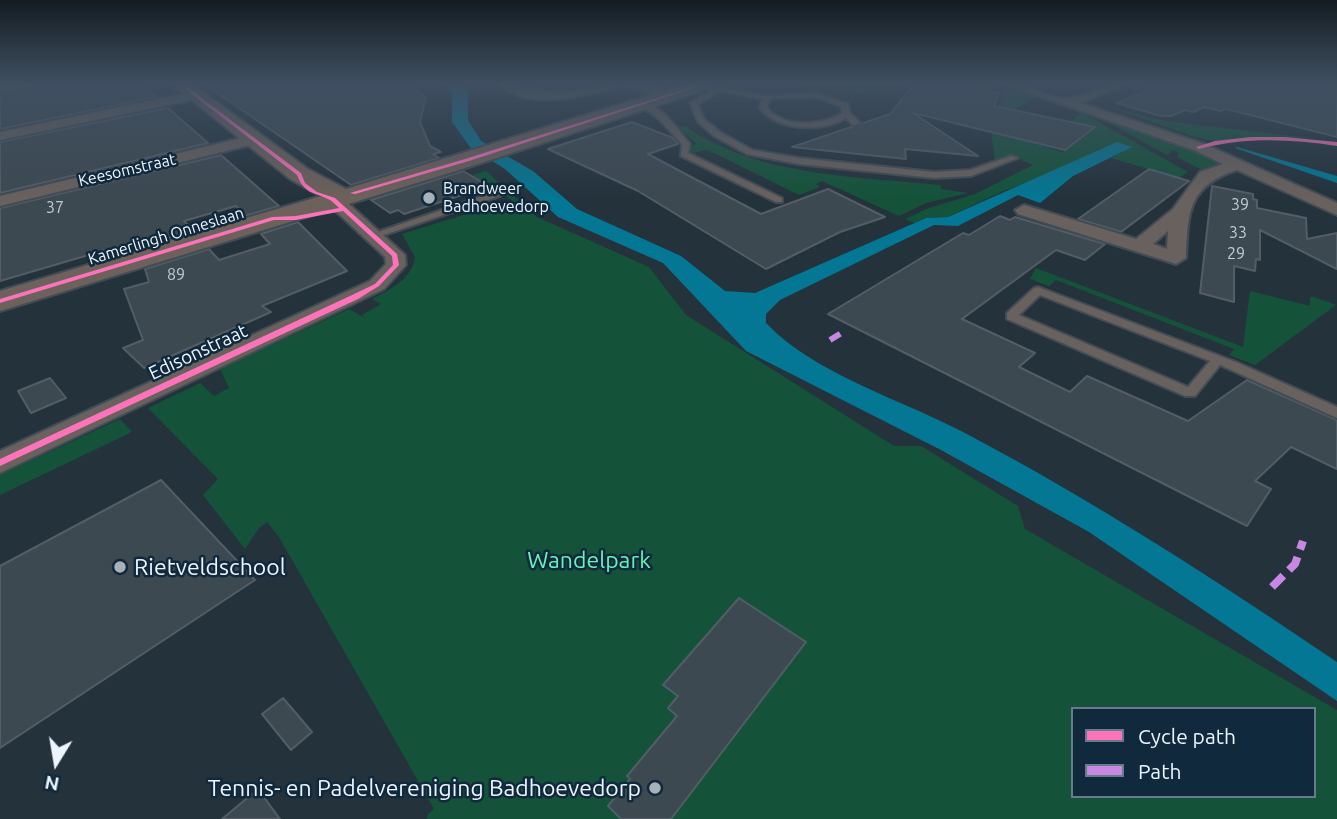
<!DOCTYPE html>
<html>
<head>
<meta charset="utf-8">
<style>
  body { margin:0 }
  #map { position:relative; width:1337px; height:819px; overflow:hidden; background:#24323c; font-family:Ubuntu,sans-serif }
  canvas { display:block }
  .legend { position:absolute; left:1071px; top:707px; width:245px; height:91px; box-sizing:border-box; background:#10293d; border:2px solid #687b8a; margin:0; padding:9px 12px; list-style:none; font-size:21px; color:#edf5fe }
  .legend li { display:flex; align-items:center; gap:14px; height:35px }
  .legend b { width:35px; border:2px solid #687b8a }
  .north { position:absolute; left:21px; top:728px; width:70px; height:70px; -webkit-text-stroke:5px #10293d; paint-order:stroke; rotate:191deg; font-size:19px; font-weight:700; line-height:28px; text-align:center; color:#edf5fe }
  .north::after { content:''; display:block; margin:auto; width:24px; height:32px; background:#edf5fe; clip-path:polygon(50% 0,100% 100%,50% 72%,0 100%) }
</style>
</head>
<body>
<div id="map">
<canvas width="1337" height="819"></canvas>
<ul class="legend">
<li><b style="height:9px;background:#fb73b8"></b>Cycle path</li>
<li><b style="height:9px;background:#c787e3"></b>Path</li>
</ul>
<div class="north">N</div>
</div>
<script>
const ctx = document.querySelector('canvas').getContext('2d');
ctx.lineJoin = 'round';
function fill(path, color) { ctx.fillStyle = color; ctx.fill(path, 'evenodd'); }
function strokePath(path, color, width, dash) { ctx.strokeStyle = color; ctx.lineWidth = width; ctx.lineCap = dash ? 'butt' : 'round'; ctx.setLineDash(dash || []); ctx.stroke(path); }
function drawText(font, color, halo, rows, align = 'center') {
  ctx.font = font + ' Ubuntu,sans-serif'; ctx.lineWidth = 5; ctx.setLineDash([]); ctx.textBaseline = 'middle'; ctx.strokeStyle = halo; ctx.fillStyle = color; for (const [text, x, y, turn = 0] of rows) {
    ctx.save(); ctx.translate(x, y); ctx.rotate((+turn || 0) * Math.PI / 180); ctx.textAlign = isNaN(turn) ? turn : align; if (halo) ctx.strokeText(text, 0, 0); ctx.fillText(text, 0, 0); ctx.restore();
  }
}
fill(new Path2D(`
  M778,84H905L860,94L827,86Z
  M963,84H989L1036,97L1008,114L995,113L1006,89Z
  M1109,107L1165,121L1309,138L1214,141L1195,137Z
  M1082,113L1188,172L1179,178L1111,158L1131,147L1003,191L948,217L926,218L915,223L905,219L929,208L975,194L1033,165L1011,155L995,161L991,131L1063,152L1071,121Z
  M1093,114L1221,161L1220,163L1202,170L1177,157L1179,153L1173,150L1167,155Z
  M685,126C759,177 854,176 940,185L941,189L968,193L926,203L899,216L822,181L816,184L820,187L799,195L714,153L705,150L694,153L689,150L696,143L677,127Z
  M486,171L537,217L649,267L686,315L894,446H921L1018,506L1025,529L1337,710V819H427L428,814L434,809L279,537L267,522L259,528L245,549L203,495L218,479L148,408L200,383L214,396L229,388L220,369L349,309L365,318L362,315L381,304L372,299C392,288 411,280 415,257L402,234L512,200L472,175ZM1073,709H1314V796H1073Z
  M1036,268L1243,347L1250,291L1310,306V297H1314L1336,305L1255,365L1229,355L1234,349L1056,280L1049,286L1030,279Z
  M120,419L132,432L0,495V475Z`), '#14533a');
fill(new Path2D(`
  M443,84H459L468,91V120L481,141L533,171L577,209L681,256L725,291L755,293L926,218L948,217L1117,142L1132,147L1073,176L1040,203L1018,195L958,226L934,225L780,300L766,314V323C814,374 903,400 965,433C1094,501 1216,580 1337,662V701L1089,532L941,450L746,351L663,263L558,217L505,169L470,147L452,122V95Z
  M1237,147L1337,176V183L1235,148Z`), '#037793');
const building = new Path2D(`
  M36,84H142L156,97L0,129V95Z
  M204,84H410L426,98L420,122L430,146L441,152L433,154L439,158L351,185Z
  M914,84L989,88L988,91L999,93L994,106L1095,127L1065,150L913,113L978,156L905,149L906,159L792,147L890,114Z
  M1146,84H1337V137L1226,109L1220,111L1204,107L1193,112L1185,110L1171,116H1161L1116,103L1145,92Z
  M168,108L208,143L0,193V142Z
  M632,122L673,138L678,144L648,154L761,214L828,189L885,217L840,232L766,269L638,191L548,149Z
  M221,155L279,206L245,216L236,206L184,221L193,231L138,247L136,241L0,281V208Z
  M1149,169L1189,181L1121,232L1078,219Z
  M463,171L489,186L404,214L398,210L390,213L371,200Z
  M1212,186L1253,194V199L1257,200V208L1306,218L1307,239L1337,233V269L1260,230V260L1256,259L1255,271L1234,266V302L1200,293Z
  M1000,216L1010,220L1015,217L1105,244L1085,260L1056,250L962,319L1035,353L1019,367L1070,392L1087,376L1188,421L1247,380L1337,420V469L1291,447L1255,481L1271,489L1247,526L828,314L963,233L969,235Z
  M298,222L347,271L262,306L271,312L144,368L123,348L143,340L124,289L149,282L145,269L209,249L219,260L270,244L261,234Z
  M50,378L66,398L31,413L18,391Z
  M161,480L255,580L0,748V566Z
  M739,598L806,642L671,819H621L608,806L630,779L627,776L677,716L668,708L678,696L663,685Z
  M283,698L312,732L291,750L262,714Z
  M258,789L280,819H222Z`);
fill(building, '#3d4951');
strokePath(building, '#525d66', 2);
const lane = new Path2D(`
  M707,85L767,96L817,93L848,104L850,113L860,123L853,125L846,118C822,133 776,131 759,107L763,99L720,91L698,104L704,119L720,132L752,150L799,158L934,172L970,170L1011,156L1018,158L971,176L934,178L799,164L747,154L714,136L698,122L690,103L712,90L705,88ZM816,97L842,107V113C823,126 781,128 767,107L770,99L774,98Z
  M641,102C661,104 678,130 690,144L688,153L782,198V202H776L681,156L682,144L658,118L641,106Z
  M497,191L502,194L500,196L378,237L369,235Z
  M1038,287L1236,362L1337,407V418L1220,365L1195,396H1185L1007,319V313L1034,288ZM1040,295L1210,361L1188,387L1019,315Z`);
const street = new Path2D(`
  M9,84H33L0,93V85Z
  M498,84C518,82 537,92 557,92C592,93 644,69 676,96L669,100C656,97 628,84 618,87C583,95 531,113 498,84Z
  M1004,84C1027,82 1048,100 1067,98C1088,96 1104,84 1126,84L1080,103L1204,144L1337,203V215L1237,170C1188,186 1188,212 1186,258L1176,264L1018,214L1015,210L1024,205L1136,239L1173,209L1200,172L1223,164L1194,150ZM1168,231L1167,249L1153,244Z
  M196,91L201,92V98L0,140V132Z
  M254,135L259,137V143L0,206V196Z
  M333,194L339,195L405,255L406,265L384,289L0,473V451L370,281L386,264L385,257L327,203L324,199L327,195Z`);
const secondary = new Path2D(`
  M172,84H192L308,169L346,189L686,84H713L711,88L475,165L0,311V291L321,196L290,179Z`);
strokePath(lane, '#434c55', 4);
strokePath(street, '#434c55', 4);
strokePath(secondary, '#434c55', 4);
fill(lane, '#69615d');
fill(street, '#69615d');
fill(secondary, '#6d615b');
strokePath(new Path2D(`
  M830,340L843,332`), '#c787e3', 6, [12, 6]);
strokePath(new Path2D(`
  M1272,587L1295,564L1303,541`), '#c787e3', 8, [16, 8]);
fill(new Path2D(`
  M179,84H183L301,173L305,183L317,192L335,198L397,254L399,265L379,286L358,299L0,466V459L352,295L375,284L393,265L392,256L343,211L296,220H274L0,303V299L272,217L296,216L339,208C337,206 332,201 330,200C313,191 305,195 297,175Z
  M701,84H706L469,161L355,194L350,193L465,159Z
  M1250,137H1285L1337,142V146C1290,139 1245,137 1199,149L1196,147L1215,141Z`), '#fb73b8');
const sky = ctx.createLinearGradient(0, 0, 0, 198);
sky.addColorStop(0, '#141c21');
sky.addColorStop(0.42, '#3f4f61');
sky.addColorStop(1, '#3f4f6100');
ctx.fillStyle = sky;
ctx.fillRect(0, 0, 1337, 198);
for (const [x, y, r, color] of [
  [429,198,7,"#a7b1ba"],
  [120,567,7,"#a7b1ba"],
  [655,788,7,"#a7b1ba"]
]) { const dot = new Path2D(); dot.arc(x, y, r, 0, 2 * Math.PI); ctx.fillStyle = color; ctx.fill(dot); strokePath(dot, '#10293d', 2.5); }
drawText('16px', '#edf5fe', '#10293d', [
  ["Keesomstraat",127,170,-13],
  ["Kamerlingh Onneslaan",166,236,-17]
]);
drawText('16px', '#edf5fe', '#10293d', [
  ["Brandweer",443,189],
  ["Badhoevedorp",443,207]
], 'left');
drawText('16px', '#c1cad3', null, [
  ["39",1240,205],
  ["37",55,208],
  ["33",1238,233],
  ["29",1236,254],
  ["89",176,275]
]);
drawText('19px', '#edf5fe', '#10293d', [
  ["Edisonstraat",198,352,-25]
]);
drawText('23px', '#66f5b1', '#10293d', [
  ["Wandelpark",589,560]
]);
drawText('23px', '#edf5fe', '#10293d', [
  ["Rietveldschool",134,567],
  ["Tennis- en Padelvereniging Badhoevedorp",641,788,"right"]
], 'left');
</script>
</body>
</html>
